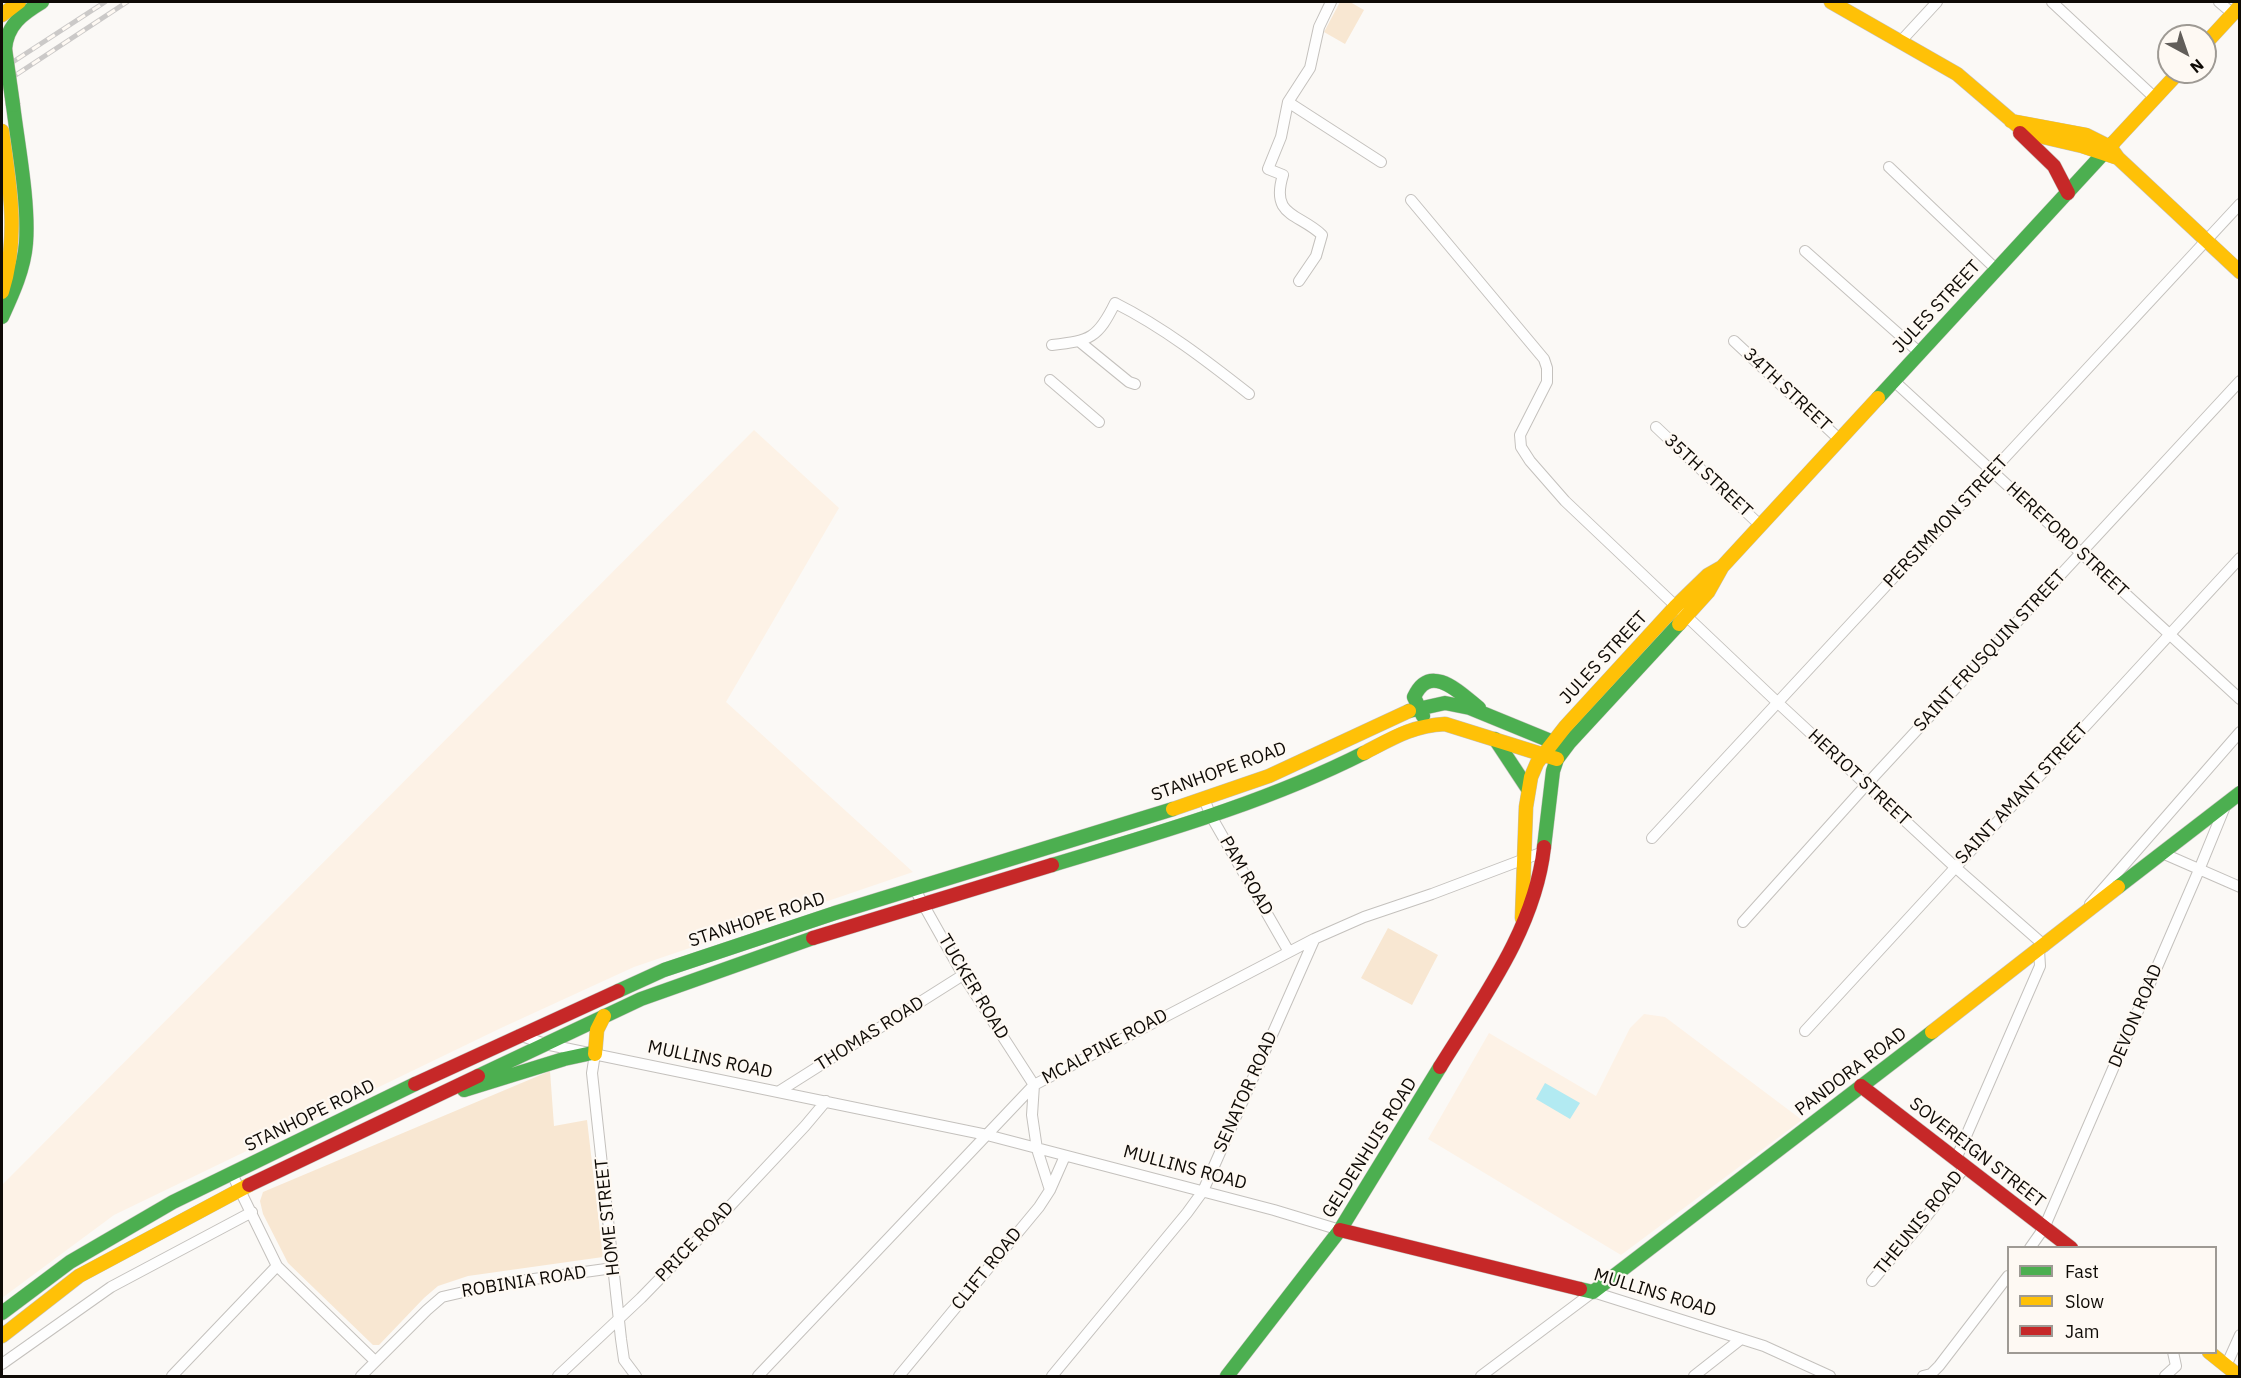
<!DOCTYPE html>
<html>
<head>
<meta charset="utf-8">
<style>
  body { margin:0 }
  #map { position:relative; width:2241px; height:1378px; overflow:hidden; background:#fbf9f6; font-family:"IBM Plex Sans",sans-serif }
  canvas { display:block }
  .frame { position:absolute; inset:0; border:3px solid #0f0b06; pointer-events:none }
  .legend { position:absolute; left:2007px; top:1246px; width:210px; height:108px; box-sizing:border-box; background:#fef9f3; border:2px solid #9e9a94; margin:0; padding:8px 10px; list-style:none; font-size:18px; color:#0f0b06 }
  .legend li { display:flex; align-items:center; gap:12px; height:30px }
  .legend b { width:30px; border:2px solid #9e9a94 }
  .north { position:absolute; left:2157px; top:24px; width:60px; height:60px; box-sizing:border-box; background:#fef9f3; border:2px solid #9e9a94; border-radius:50%; rotate:140deg; font-size:16px; font-weight:700; line-height:24px; text-align:center; color:#0f0b06 }
  .north::after { content:''; display:block; margin:auto; width:21px; height:27px; background:#625e5a; clip-path:polygon(50% 0,100% 100%,50% 72%,0 100%) }
</style>
</head>
<body>
<div id="map">
<canvas width="2241" height="1378"></canvas>
<div class="frame"></div>
<ul class="legend">
<li><b style="height:8px;background:#4caf50"></b>Fast</li>
<li><b style="height:8px;background:#ffc107"></b>Slow</li>
<li><b style="height:8px;background:#c62828"></b>Jam</li>
</ul>
<div class="north">N</div>
</div>
<script>
const ctx = document.querySelector('canvas').getContext('2d');
ctx.lineJoin = 'round';
function fill(path, color) { ctx.fillStyle = color; ctx.fill(path, 'evenodd'); }
function strokePath(path, color, width, dash) { ctx.strokeStyle = color; ctx.lineWidth = width; ctx.lineCap = dash ? 'butt' : 'round'; ctx.setLineDash(dash || []); ctx.stroke(path); }
function drawText(font, color, halo, rows, align = 'center') {
  ctx.font = font + ' "IBM Plex Sans",sans-serif'; ctx.lineWidth = 4.5; ctx.setLineDash([]); ctx.textBaseline = 'middle'; ctx.strokeStyle = halo; ctx.fillStyle = color; for (const [text, x, y, turn = 0] of rows) {
    ctx.save(); ctx.translate(x, y); ctx.rotate((+turn || 0) * Math.PI / 180); ctx.textAlign = isNaN(turn) ? turn : align; if (halo) ctx.strokeText(text, 0, 0); ctx.fillText(text, 0, 0); ctx.restore();
  }
}
fill(new Path2D(`
  M754,430L839,508L726,702L913,872L634,967L501,1028L114,1215L2,1298V1185Z
  M1644,1014L1665,1017L1802,1120L1621,1255L1428,1139L1489,1033L1596,1096L1630,1028Z`), '#fdf2e6');
fill(new Path2D(`
  M1340,2H1350L1364,10L1345,44L1324,32Z
  M1388,928L1438,955L1412,1005L1361,978Z
  M550,1071L554,1126L587,1120L603,1257L468,1276L438,1286L424,1298L379,1345H373L288,1263L263,1214L260,1201L263,1192Z`), '#f8e7d2');
fill(new Path2D(`
  M1545,1083L1580,1103L1570,1119L1536,1099Z`), '#b2eaf2');
const street = new Path2D(`
  M2052,2L2155,98
  M2219,2L2233,14
  M1901,41L1937,2
  M1288,102L1381,162
  M1889,167L1997,270
  M1411,200L1544,359L1547,368V382L1520,435L1521,447L1530,461L1565,501L1777,702L1955,867L2045,946
  M1805,251L1920,353
  M1299,281L1316,256L1322,235C1299,213 1270,217 1283,175L1268,169L1281,137L1288,102L1310,68L1319,27L1331,2
  M1734,341L1839,439
  M1080,342L1129,382L1135,384
  M1052,345C1090,341 1098,338 1115,303C1163,327 1207,361 1249,394
  M1050,380L1099,422
  M1894,381L2240,699
  M1656,427L1761,526
  M1204,799L1211,816L1289,952
  M1652,838L2240,204
  M2162,853L2240,887
  M914,888L963,975L1034,1085L1032,1115L1037,1149L1050,1190
  M2090,904L2240,732
  M1743,922L1867,784L2240,381
  M1805,1031L2240,558
  M519,1035L545,1044L987,1135L1274,1210L1340,1230
  M595,1054L592,1073L621,1339L624,1360L636,1376
  M778,1092L963,975
  M1956,1159L2040,966L2039,950
  M232,1174L277,1266L375,1361
  M2030,1248L2044,1228L2199,870L2226,804
  M1872,1281L1919,1226L1966,1166
  M2,1364L111,1287L252,1212
  M2226,1366L2240,1335
  M172,1376L277,1266
  M361,1376L427,1310L442,1297L498,1284L613,1268
  M558,1376L641,1298L716,1221L805,1126L826,1101
  M758,1376L1034,1085L1314,939L1364,917L1432,894L1543,852
  M899,1376L1039,1207L1050,1190L1065,1156
  M1052,1376L1187,1213L1203,1191L1314,940
  M1481,1376L1593,1292L1764,1346L1830,1376
  M1694,1376L1741,1339
  M1923,1376L1931,1374L1939,1366L2008,1276
  M2165,1376L2176,1366L2173,1352`);
const fast = new Path2D(`
  M5,49C7,25 22,14 42,2
  M2,317C13,293 24,269 26,243C29,202 18,146 13,105
  M1878,398L2113,143
  M1409,711L1445,703L1470,708L1553,742L1564,749
  M1423,716L1414,697C1430,662 1459,692 1479,708
  M1495,739L1528,789
  M1544,847L1553,771L1557,759L1569,743L1679,624
  M1052,865C1158,833 1265,803 1364,753
  M2118,887L2240,793
  M618,991L664,970L835,913L1173,809
  M478,1076L641,999L813,938
  M464,1090L564,1059L592,1053
  M1580,1289L1593,1292L1932,1032
  M2,1313L70,1262L173,1202L415,1084
  M1227,1376L1340,1230L1440,1067`);
const slow = new Path2D(`
  M1831,2L1957,74L2026,133L2082,146L2118,158
  M2,15L19,2
  M2205,44L2240,6
  M2011,121L2086,135L2110,147L2118,158L2240,272
  M2,131C10,186 19,238 2,292
  M2113,143L2179,72
  M1679,624L1708,592L1722,567L1878,398
  M1364,753C1393,738 1411,726 1445,724L1557,759
  M1173,809L1269,776L1409,711
  M1522,918L1526,807L1531,777L1537,763L1565,727L1676,606L1708,575L1722,567
  M1932,1032L2118,887
  M595,1054L597,1030L604,1016
  M2,1336L79,1276L249,1185
  M2209,1352L2239,1376`);
const jam = new Path2D(`
  M2020,133L2054,166L2068,193
  M813,938L1052,865
  M1440,1067C1482,999 1535,929 1544,847
  M415,1084L618,991
  M1861,1086L2071,1248
  M249,1185L478,1076
  M1340,1230L1580,1289`);
strokePath(street, '#c4c1bd', 12);
strokePath(fast, '#c4c1bd', 15);
strokePath(slow, '#c4c1bd', 15);
strokePath(jam, '#c4c1bd', 15);
strokePath(street, '#fefefe', 10);
strokePath(fast, '#4caf50', 14);
strokePath(slow, '#ffc107', 14);
strokePath(jam, '#c62828', 14);
const rail = new Path2D(`
  M2,69L105,2
  M2,84L127,2`);
strokePath(rail, '#cbc9c8', 5);
strokePath(rail, '#fef9f3', 3, [9]);
const fastBridge = new Path2D(`
  M5,49L13,105`);
strokePath(fastBridge, '#bbb3aa', 15, []);
strokePath(fastBridge, '#4caf50', 14);
drawText('18px', '#0f0b06', '#fef9f3', [
  ["JULES STREET",1937,307,-47],
  ["34TH STREET",1787,390,43],
  ["35TH STREET",1708,476,43],
  ["PERSIMMON STREET",1946,522,-47],
  ["HEREFORD STREET",2067,540,43],
  ["SAINT FRUSQUIN STREET",1990,651,-47],
  ["JULES STREET",1604,658,-47],
  ["STANHOPE ROAD",1219,772,-20],
  ["HERIOT STREET",1859,778,43],
  ["SAINT AMANT STREET",2022,794,-47],
  ["PAM ROAD",1246,876,60],
  ["STANHOPE ROAD",757,920,-18],
  ["TUCKER ROAD",973,987,59],
  ["DEVON ROAD",2136,1016,-67],
  ["THOMAS ROAD",870,1034,-32],
  ["MCALPINE ROAD",1105,1047,-28],
  ["MULLINS ROAD",710,1060,12],
  ["PANDORA ROAD",1851,1072,-37],
  ["SENATOR ROAD",1246,1092,-66],
  ["STANHOPE ROAD",310,1116,-26],
  ["GELDENHUIS ROAD",1370,1148,-58],
  ["SOVEREIGN STREET",1977,1153,38],
  ["MULLINS ROAD",1185,1168,15],
  ["HOME STREET",608,1217,-96],
  ["THEUNIS ROAD",1919,1223,-51],
  ["PRICE ROAD",695,1242,-46],
  ["CLIFT ROAD",987,1269,-51],
  ["ROBINIA ROAD",524,1282,-9],
  ["MULLINS ROAD",1655,1293,17]
]);
</script>
</body>
</html>
